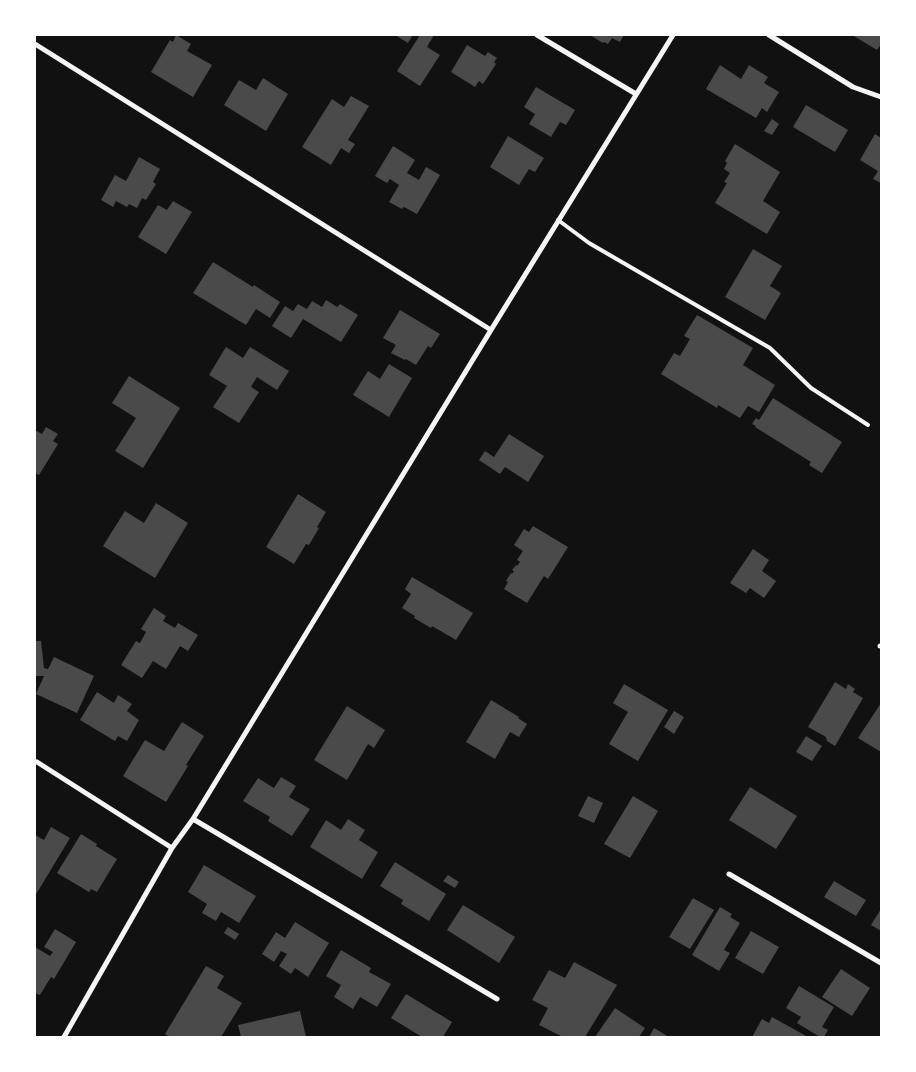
<!DOCTYPE html>
<html>
<head>
<meta charset="utf-8">
<style>
  body { margin:0 }
  #map { position:relative; width:916px; height:1072px; overflow:hidden; background:#111; font-family:Raleway,sans-serif }
  canvas { display:block }
  .frame { position:absolute; inset:0; border:36px solid #fff; pointer-events:none }
</style>
</head>
<body>
<div id="map">
<canvas width="916" height="1072"></canvas>
<div class="frame"></div>
</div>
<script>
const ctx = document.querySelector('canvas').getContext('2d');
ctx.lineJoin = 'round';
function fill(path, color) { ctx.fillStyle = color; ctx.fill(path, 'evenodd'); }
function strokePath(path, color, width, dash) { ctx.strokeStyle = color; ctx.lineWidth = width; ctx.lineCap = dash ? 'butt' : 'round'; ctx.setLineDash(dash || []); ctx.stroke(path); }
fill(new Path2D(`
  M176,35L191,44L187,51L212,65L193,97L151,72L170,40L173,42Z
  M395,35H413L408,43Z
  M420,35H434L427,47L440,55L420,86L397,71Z
  M590,35H624L620,42L612,38L608,44L604,42L603,43Z
  M852,35H881V44L877,50Z
  M467,45L485,56L488,52L497,58L494,62L496,64L483,84L479,81L475,87L451,72Z
  M720,65L741,79L749,65L768,77L764,83L779,92L767,112L762,108L756,118L706,89Z
  M263,78L288,94L266,131L224,105L239,80L256,90Z
  M536,87L575,110L566,125L560,122L551,137L529,124L535,114L524,107Z
  M351,96L369,106L348,140L355,144L349,153L341,148L331,165L302,147L332,99L344,107Z
  M806,105L848,130L835,152L793,127Z
  M772,119L779,124L772,135L764,131Z
  M875,134L881,138V183L873,179L878,171L860,160Z
  M508,136L544,158L535,172L529,169L519,185L490,167Z
  M735,144L780,172L763,201L780,212L767,234L715,203L727,183L724,182L730,173L724,169L727,163L725,161Z
  M393,146L415,160L407,173L419,180L426,167L440,175L417,214L404,207L402,209L389,202L399,185L390,179L387,183L375,176Z
  M139,157L160,169L153,182L156,184L146,200L142,198L137,208L129,204L127,207L116,201L113,207L101,200L115,175L126,181Z
  M173,201L192,212L166,254L138,237L158,205L167,210Z
  M753,249L782,266L770,286L781,293L765,320L725,297Z
  M213,262L253,287L254,285L280,302L270,318L256,309L246,325L193,293Z
  M326,300L337,307L340,304L358,315L341,342L303,319L291,338L272,326L285,306L293,311L298,304L307,309L312,301L322,307Z
  M400,310L440,334L431,348L428,346L416,365L406,359L405,360L391,353L396,345L383,338Z
  M697,315L753,348L743,365L775,385L759,412L748,406L740,418L718,405L717,408L661,374L674,353L680,356L690,339L684,336Z
  M226,347L243,358L250,347L289,371L277,390L257,377L251,387L259,392L239,423L213,407L227,386L209,375Z
  M389,364L412,378L389,417L353,395L368,371L380,379Z
  M129,376L180,408L143,468L115,451L136,418L112,403Z
  M773,398L842,442L822,473L809,465L811,462L755,427L756,426L752,424L756,418L759,420Z
  M46,427L58,434L53,441L58,444L39,475L35,473V430L42,434Z
  M509,434L544,456L528,482L505,467L500,474L479,460L485,451L494,457Z
  M298,494L326,512L317,527L319,528L309,545L306,544L294,564L266,547Z
  M156,503L188,523L155,578L103,546L125,511L144,523Z
  M533,526L568,547L548,579L544,576L527,603L504,589L508,582L506,581L511,573L512,574L514,571L512,570L516,565L517,566L520,562L517,560L523,551L514,545L524,529L529,532Z
  M753,549L769,560L762,571L776,581L764,598L750,588L746,593L730,583Z
  M412,577L473,613L456,640L432,626L431,628L414,618L415,616L402,608L411,594L405,589Z
  M154,608L166,616L163,621L175,628L178,623L198,635L188,651L180,646L166,669L153,661L142,678L121,665L136,641L140,643L146,632L141,629Z
  M35,641H41L44,668L48,669L54,657L94,676L77,713L36,694L44,676H35Z
  M835,682L846,689L848,684L855,689L853,692L863,698L835,746L827,741L826,737L808,727Z
  M624,684L668,710L638,761L609,744L628,712L613,703Z
  M97,692L114,703L118,695L132,704L127,711L139,720L127,741L118,736L115,741L80,720Z
  M491,700L519,717L518,718L527,724L519,737L510,732L495,759L466,742Z
  M881,703V752L858,738Z
  M347,706L385,730L374,748L368,744L347,780L314,760Z
  M674,711L684,717L674,734L664,727Z
  M182,722L204,736L186,765L188,766L166,802L123,776L145,740L164,751Z
  M806,736L822,746L812,761L796,752Z
  M281,777L296,786L289,797L310,809L292,836L268,821L270,817L243,801L258,778L274,788Z
  M750,787L797,816L776,849L729,820Z
  M588,796L603,803L594,823L578,816Z
  M633,796L658,811L630,858L604,844Z
  M348,819L365,830L359,840L378,852L362,879L310,847L326,820L341,830Z
  M51,827L70,838L35,896V835L44,840Z
  M81,834L97,844L96,846L117,859L97,892L91,889L89,892L57,873Z
  M395,862L446,894L429,921L401,904L403,900L380,886Z
  M204,865L256,896L239,923L221,912L216,921L202,913L207,904L188,892Z
  M448,875L459,882L455,888L443,881Z
  M834,881L866,900L856,916L824,897Z
  M693,898L714,910L690,949L669,937Z
  M463,905L515,937L499,963L447,930Z
  M720,907L732,914L730,917L740,923L724,950L730,953L719,971L692,955Z
  M881,909V931L871,925Z
  M295,922L329,943L308,977L295,968L291,974L279,966L287,954L281,951L274,962L262,954L276,932L285,938Z
  M228,927L239,934L235,940L224,933Z
  M55,929L76,942L54,979L51,977L40,995L35,993V947L50,956L53,952L44,947Z
  M751,931L779,947L763,974L735,958Z
  M341,950L371,968L369,972L391,984L377,1007L360,997L353,1009L334,997L341,985L326,976Z
  M574,962L617,985L585,1037H563L539,1025L548,1008L532,1000L549,970L565,978Z
  M206,966L224,976L217,988L242,1003L221,1037H170L165,1034Z
  M841,969L870,988L852,1016L822,997Z
  M799,986L834,1007L822,1027L828,1030L824,1037H820L797,1023L801,1017L786,1008Z
  M406,994L452,1022L443,1037H422L391,1018Z
  M615,1008L645,1028L639,1037H595Z
  M300,1011L306,1037H241L238,1025Z
  M772,1017L808,1037H752L762,1019L769,1023Z
  M654,1028L669,1037H649Z`), '#4a4a4a');
strokePath(new Path2D(`
  M558,220L589,243L770,348L811,388L868,425`), '#f5f5f5', 4);
strokePath(new Path2D(`
  M537,35L636,94
  M769,35L853,87L881,97
  M35,44L491,330
  M880,646H881
  M37,762L172,848
  M193,819L497,999
  M729,874L881,963
  M64,1037L172,848L193,819L491,330L673,35`), '#f5f5f5', 5);
</script>
</body>
</html>
